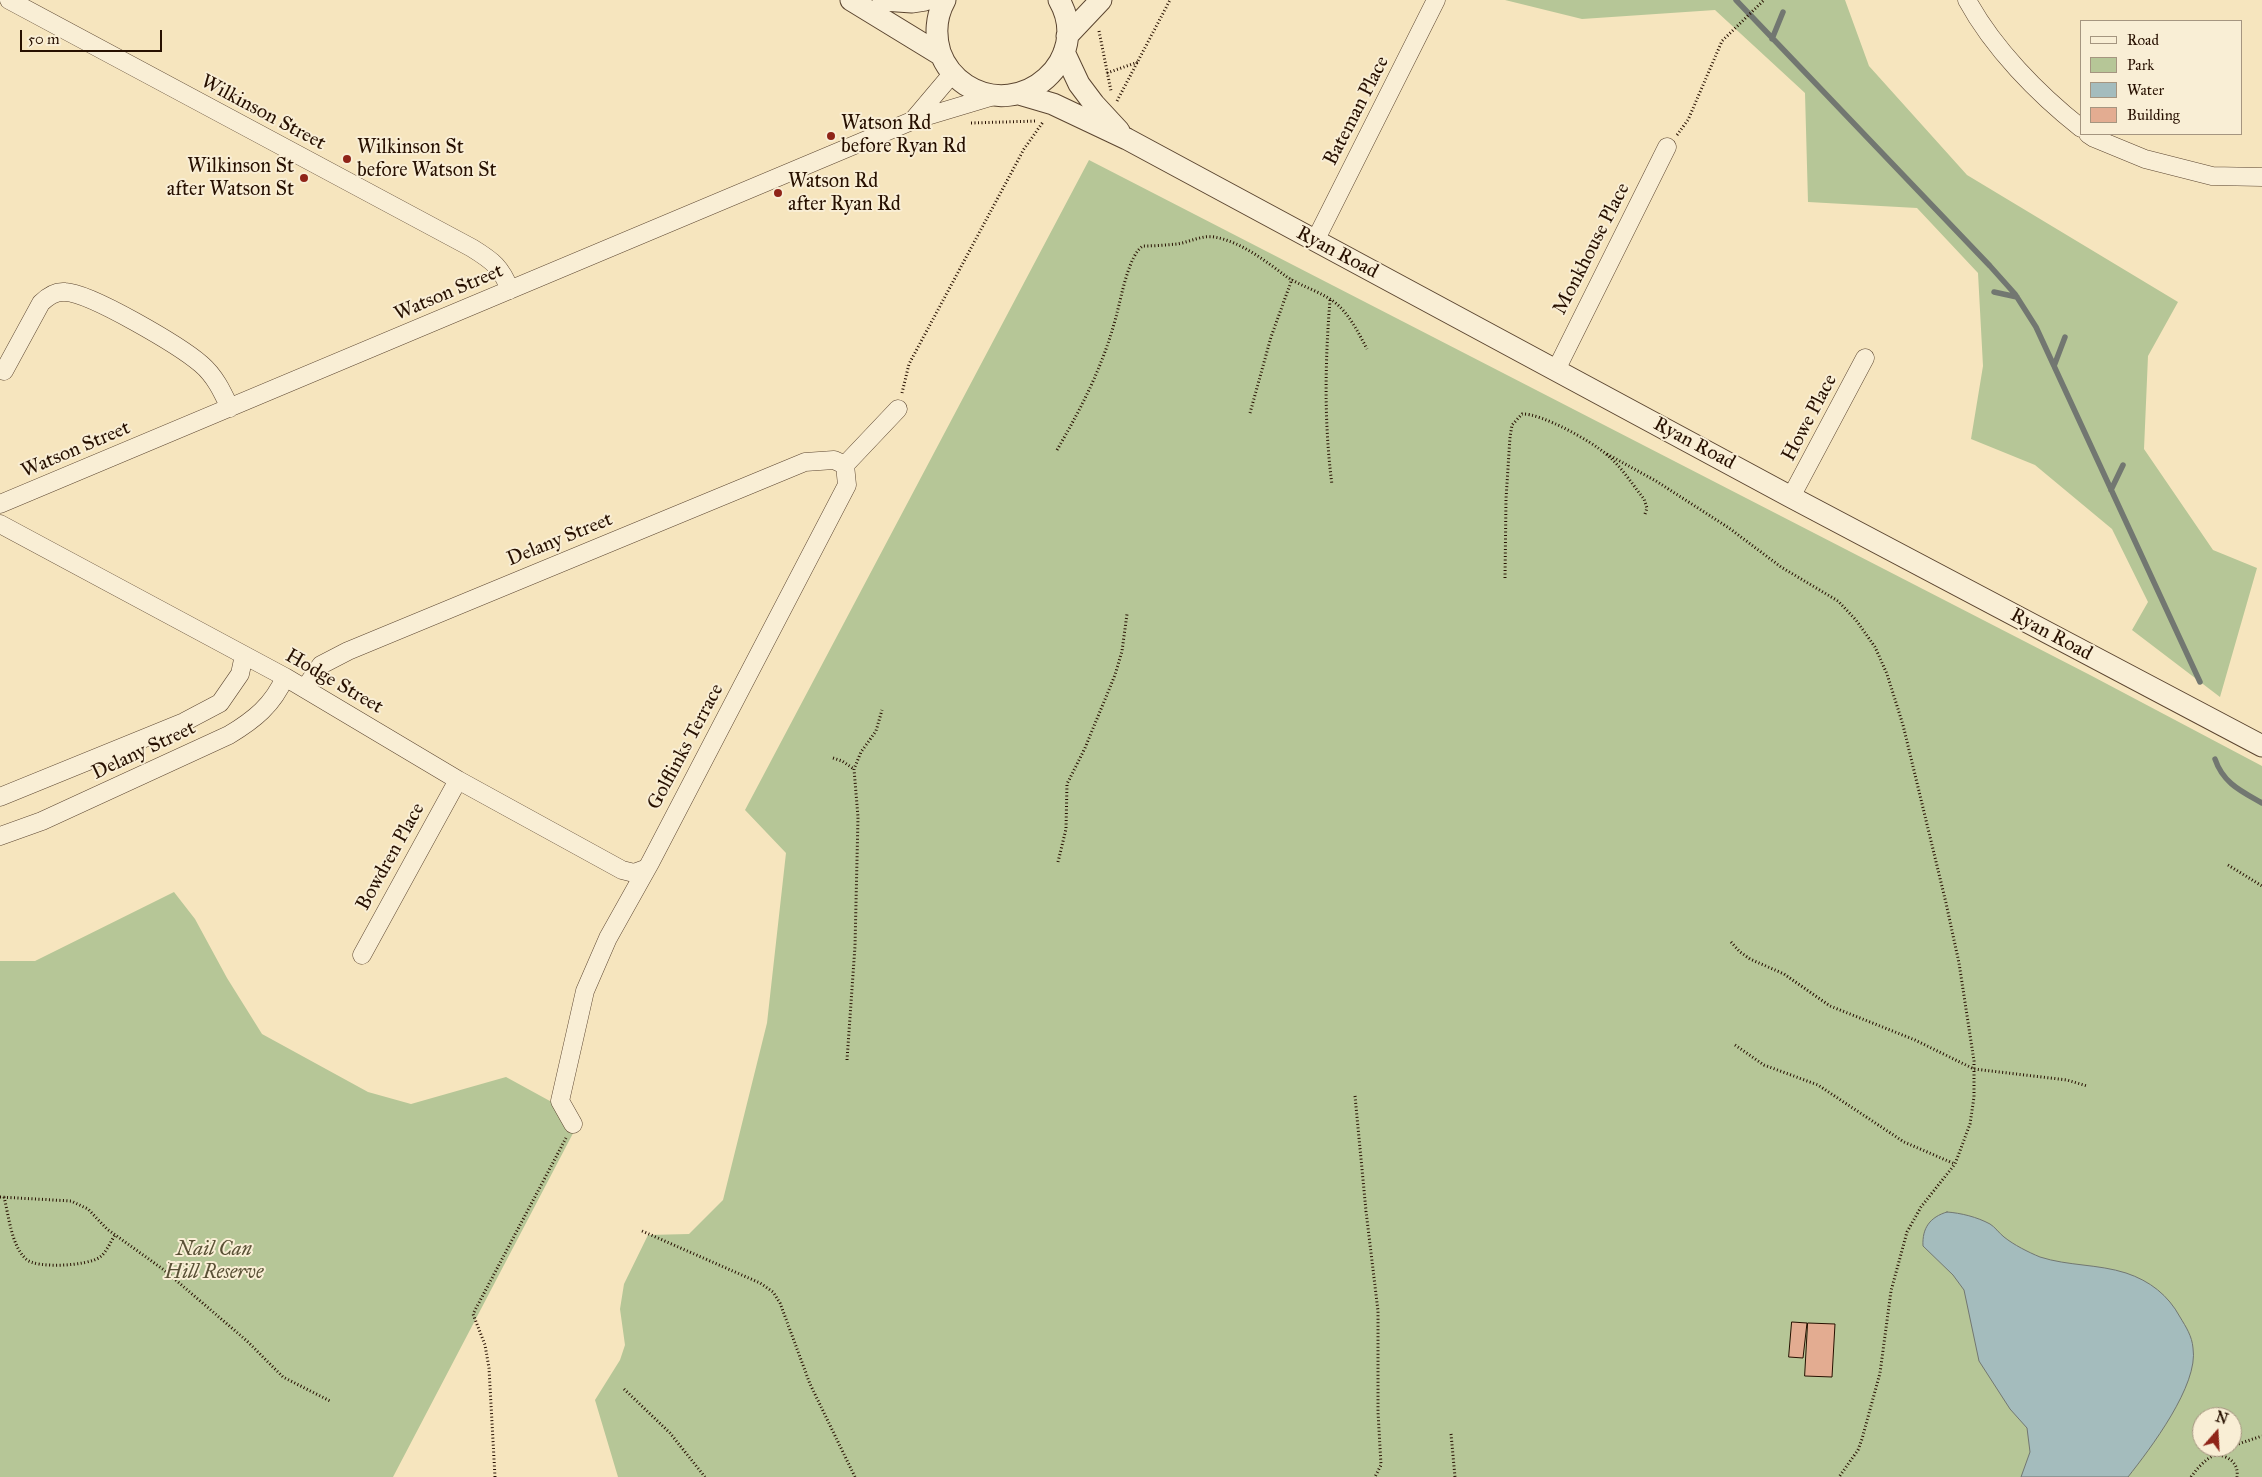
<!DOCTYPE html>
<html>
<head>
<meta charset="utf-8">
<style>
  body { margin:0 }
  #map { position:relative; width:2262px; height:1477px; overflow:hidden; background:#f6e5be; font-family:"IM FELL Great Primer",serif }
  canvas { display:block }
  .legend { position:absolute; left:2080px; top:20px; width:162px; height:115px; box-sizing:border-box; background:#f9eed5; border:1px solid #a59580; margin:0; padding:6px 9px; list-style:none; font-size:15px; color:#271000 }
  .legend li { display:flex; align-items:center; gap:10px; height:25px }
  .legend b { width:25px; border:1px solid #a59580 }
  .north { position:absolute; left:2192px; top:1407px; width:50px; height:50px; box-sizing:border-box; background:#f9eed5; border:1px solid #a59580; border-radius:50%; rotate:19deg; font-size:14px; font-weight:700; line-height:20px; text-align:center; color:#271000 }
  .north::after { content:''; display:block; margin:auto; width:18px; height:22px; background:#8f2418; clip-path:polygon(50% 0,100% 100%,50% 72%,0 100%) }
  .scale { position:absolute; left:20px; top:30px; width:142px; height:22px; box-sizing:border-box; border:2px solid #271000; border-top:0; padding-left:6px; font-size:15px; line-height:18px; white-space:nowrap; color:#271000; -webkit-text-stroke:4px #f9eed5; paint-order:stroke }
</style>
</head>
<body>
<div id="map">
<canvas width="2262" height="1477"></canvas>
<ul class="legend">
<li><b style="height:6px;background:#f9eed5"></b>Road</li>
<li><b style="height:14px;background:#b6c697"></b>Park</li>
<li><b style="height:14px;background:#a4bcbd"></b>Water</li>
<li><b style="height:14px;background:#e3ac91"></b>Building</li>
</ul>
<div class="north">N</div>
<div class="scale">50 m</div>
</div>
<script>
const ctx = document.querySelector('canvas').getContext('2d');
ctx.lineJoin = 'round';
function fill(path, color) { ctx.fillStyle = color; ctx.fill(path, 'evenodd'); }
function strokePath(path, color, width, dash) { ctx.strokeStyle = color; ctx.lineWidth = width; ctx.lineCap = dash ? 'butt' : 'round'; ctx.setLineDash(dash || []); ctx.stroke(path); }
function drawText(font, color, halo, rows, align = 'center') {
  ctx.font = font + ' "IM FELL Great Primer",serif'; ctx.lineWidth = 4; ctx.setLineDash([]); ctx.textBaseline = 'middle'; ctx.strokeStyle = halo; ctx.fillStyle = color; for (const [text, x, y, turn = 0] of rows) {
    ctx.save(); ctx.translate(x, y); ctx.rotate((+turn || 0) * Math.PI / 180); ctx.textAlign = isNaN(turn) ? turn : align; if (halo) ctx.strokeText(text, 0, 0); ctx.fillText(text, 0, 0); ctx.restore();
  }
}
fill(new Path2D(`
  M1505,0H1845L1869,66L1967,175L2178,302L2148,356L2144,449L2213,550L2257,568L2220,697L2132,630L2148,602L2112,529L2035,465L1971,439L1983,366L1978,273L1917,208L1808,202L1805,93L1715,10L1582,19Z
  M1089,160L2090,675L2262,766V1477H618L595,1400L620,1360L625,1345L620,1309L624,1284L648,1235L689,1234L723,1200L767,1023L786,853L745,810ZM2202,1417H2232V1447H2202Z
  M174,892L195,919L227,978L262,1034L368,1092L411,1104L506,1077L581,1118L393,1477H0V961H35Z`), '#b6c697');
const water = new Path2D(`
  M1947,1212C1961,1213 1977,1217 1990,1224C1995,1227 1999,1233 2004,1237C2014,1245 2028,1252 2040,1257C2068,1266 2098,1264 2126,1273C2150,1281 2168,1295 2180,1317C2186,1327 2192,1336 2193,1348C2199,1385 2150,1449 2128,1477H2021L2030,1452L2027,1428L2010,1409L1979,1361L1964,1290L1953,1275L1923,1246C1922,1228 1930,1217 1947,1212Z`);
fill(water, '#a4bcbd');
strokePath(water, '#727771', 1);
strokePath(new Path2D(`
  M1736,0L1990,266L2015,294L2036,327L2200,682
  M1772,39L1783,12
  M1994,292L2017,297
  M2054,366L2065,337
  M2111,490L2123,465
  M2215,759C2223,783 2241,791 2262,803`), '#727771', 5.5);
const building = new Path2D(`
  M1792,1322L1807,1323L1803,1358L1789,1357Z
  M1808,1323L1835,1324L1832,1377L1805,1376Z`);
fill(building, '#e3ac91');
strokePath(building, '#271000', 1);
const minor = new Path2D(`
  M9,0L472,248C493,261 501,267 510,290
  M1967,0C1993,48 2038,94 2081,128
  M914,119L952,74
  M2088,134L2094,138L2145,159L2212,176L2262,177
  M1315,241L1436,0
  M1556,370L1667,147
  M4,371L41,303C48,296 55,291 65,292C91,293 180,346 201,364C215,376 222,391 230,408
  M1791,497L1865,358
  M0,504L914,120L994,96
  M0,524L285,677L458,780L622,870L634,873L645,869
  M305,688L321,665L348,651L805,462L834,460L845,465
  M0,797L184,722L220,703L240,674L244,655
  M0,836L42,821L229,735C254,720 273,705 285,677
  M362,955L458,780
  M573,1124L560,1101L585,991L608,938L650,863L847,485L845,465L898,409`);
const tertiary = new Path2D(`
  M851,0L941,55
  M883,0L912,2L925,0
  M945,0C936,16 935,35 940,52C945,66 954,77 966,85C1022,121 1093,59 1059,0
  M1067,36L1101,0
  M1064,52L1079,84L1094,104L1119,131
  M1019,94L1053,104L1127,139L1791,497L2262,746`);
strokePath(minor, '#5b4530', 19);
strokePath(tertiary, '#5b4530', 23);
strokePath(new Path2D(`
  M1099,31L1111,91
  M1107,73L1138,62
  M1117,101L1170,0
  M971,123L1037,121
  M1677,135L1688,120L1722,41L1764,0
  M1330,300C1325,362 1324,423 1332,485
  M902,393L909,364L1024,149L1043,122
  M1250,413L1271,337L1292,279
  M1057,450C1083,405 1104,364 1117,313C1121,298 1129,254 1143,246C1154,246 1166,245 1177,244C1190,242 1202,235 1214,237C1240,241 1267,262 1287,277C1304,288 1326,293 1340,307C1352,319 1359,334 1367,349
  M1607,454L1656,481L1729,528L1781,567L1838,601L1856,620L1875,647L1887,674L1903,725L1946,903L1959,963L1974,1061V1097L1970,1124L1955,1164L1921,1207L1907,1232L1891,1291L1880,1373L1862,1439L1858,1450L1839,1477
  M1505,578L1506,499L1510,437L1512,425L1522,414C1541,413 1591,441 1606,454C1621,466 1632,484 1644,499L1647,508L1645,514
  M833,758L842,761L854,769
  M1058,862L1066,829L1067,784L1085,748L1115,675L1122,651L1127,614
  M2228,865L2262,886
  M1731,942L1740,952L1750,959L1784,974L1830,1006L1915,1040L1974,1069L2067,1080L2087,1086
  M1735,1045L1764,1065L1818,1085L1904,1142L1955,1164
  M847,1060L855,946L858,817L854,769L861,752L876,731L882,710
  M1355,1096L1366,1211L1378,1311V1412L1381,1465L1375,1477
  M0,1197L71,1201L88,1209L107,1229L164,1270L247,1341L283,1377L330,1401
  M4,1197C9,1216 11,1245 26,1259C36,1269 88,1266 100,1257C106,1253 111,1241 115,1235
  M642,1231L760,1283L773,1292L780,1303L810,1384L855,1477
  M624,1389L670,1433L705,1477
  M2232,1429L2234,1427
  M1451,1434L1455,1477
  M2232,1446L2262,1436
  M2212,1454L2217,1447
  M2215,1455C2228,1455 2239,1463 2237,1477
  M495,1477L489,1368L485,1345L473,1314L566,1138
  M2191,1477C2203,1460 2212,1455 2231,1447`), '#271000', 3, [1, 2.5]);
strokePath(minor, '#f9eed5', 18);
strokePath(tertiary, '#f9eed5', 21);
for (const [x, y, r, color] of [
  [831,136,5,"#8f2418"],
  [347,159,5,"#8f2418"],
  [304,178,5,"#8f2418"],
  [778,193,5,"#8f2418"]
]) { const dot = new Path2D(); dot.arc(x, y, r, 0, 2 * Math.PI); ctx.fillStyle = color; ctx.fill(dot); strokePath(dot, '#f9eed5', 2); }
drawText('20px', '#271000', '#f9eed5', [
  ["Bateman Place",1357,111,-63],
  ["Wilkinson Street",263,113,28],
  ["Monkhouse Place",1592,249,-63],
  ["Ryan Road",1337,253,28],
  ["Watson Street",449,293,-23],
  ["Howe Place",1810,418,-62],
  ["Ryan Road",1694,444,28],
  ["Watson Street",76,450,-23],
  ["Delany Street",560,540,-22],
  ["Ryan Road",2051,635,28],
  ["Hodge Street",334,682,30],
  ["Golflinks Terrace",686,747,-62],
  ["Delany Street",144,751,-25],
  ["Bowdren Place",391,857,-61]
]);
drawText('20px', '#271000', '#f9eed5', [
  ["Watson Rd",841,124],
  ["before Ryan Rd",841,147],
  ["Wilkinson St",357,148],
  ["before Watson St",357,171],
  ["Wilkinson St",294,167,"right"],
  ["after Watson St",294,190,"right"],
  ["Watson Rd",788,182],
  ["after Ryan Rd",788,205]
], 'left');
drawText('italic 20px', '#595035', '#f9eed5', [
  ["Nail Can",214,1250],
  ["Hill Reserve",214,1273]
]);
</script>
</body>
</html>
